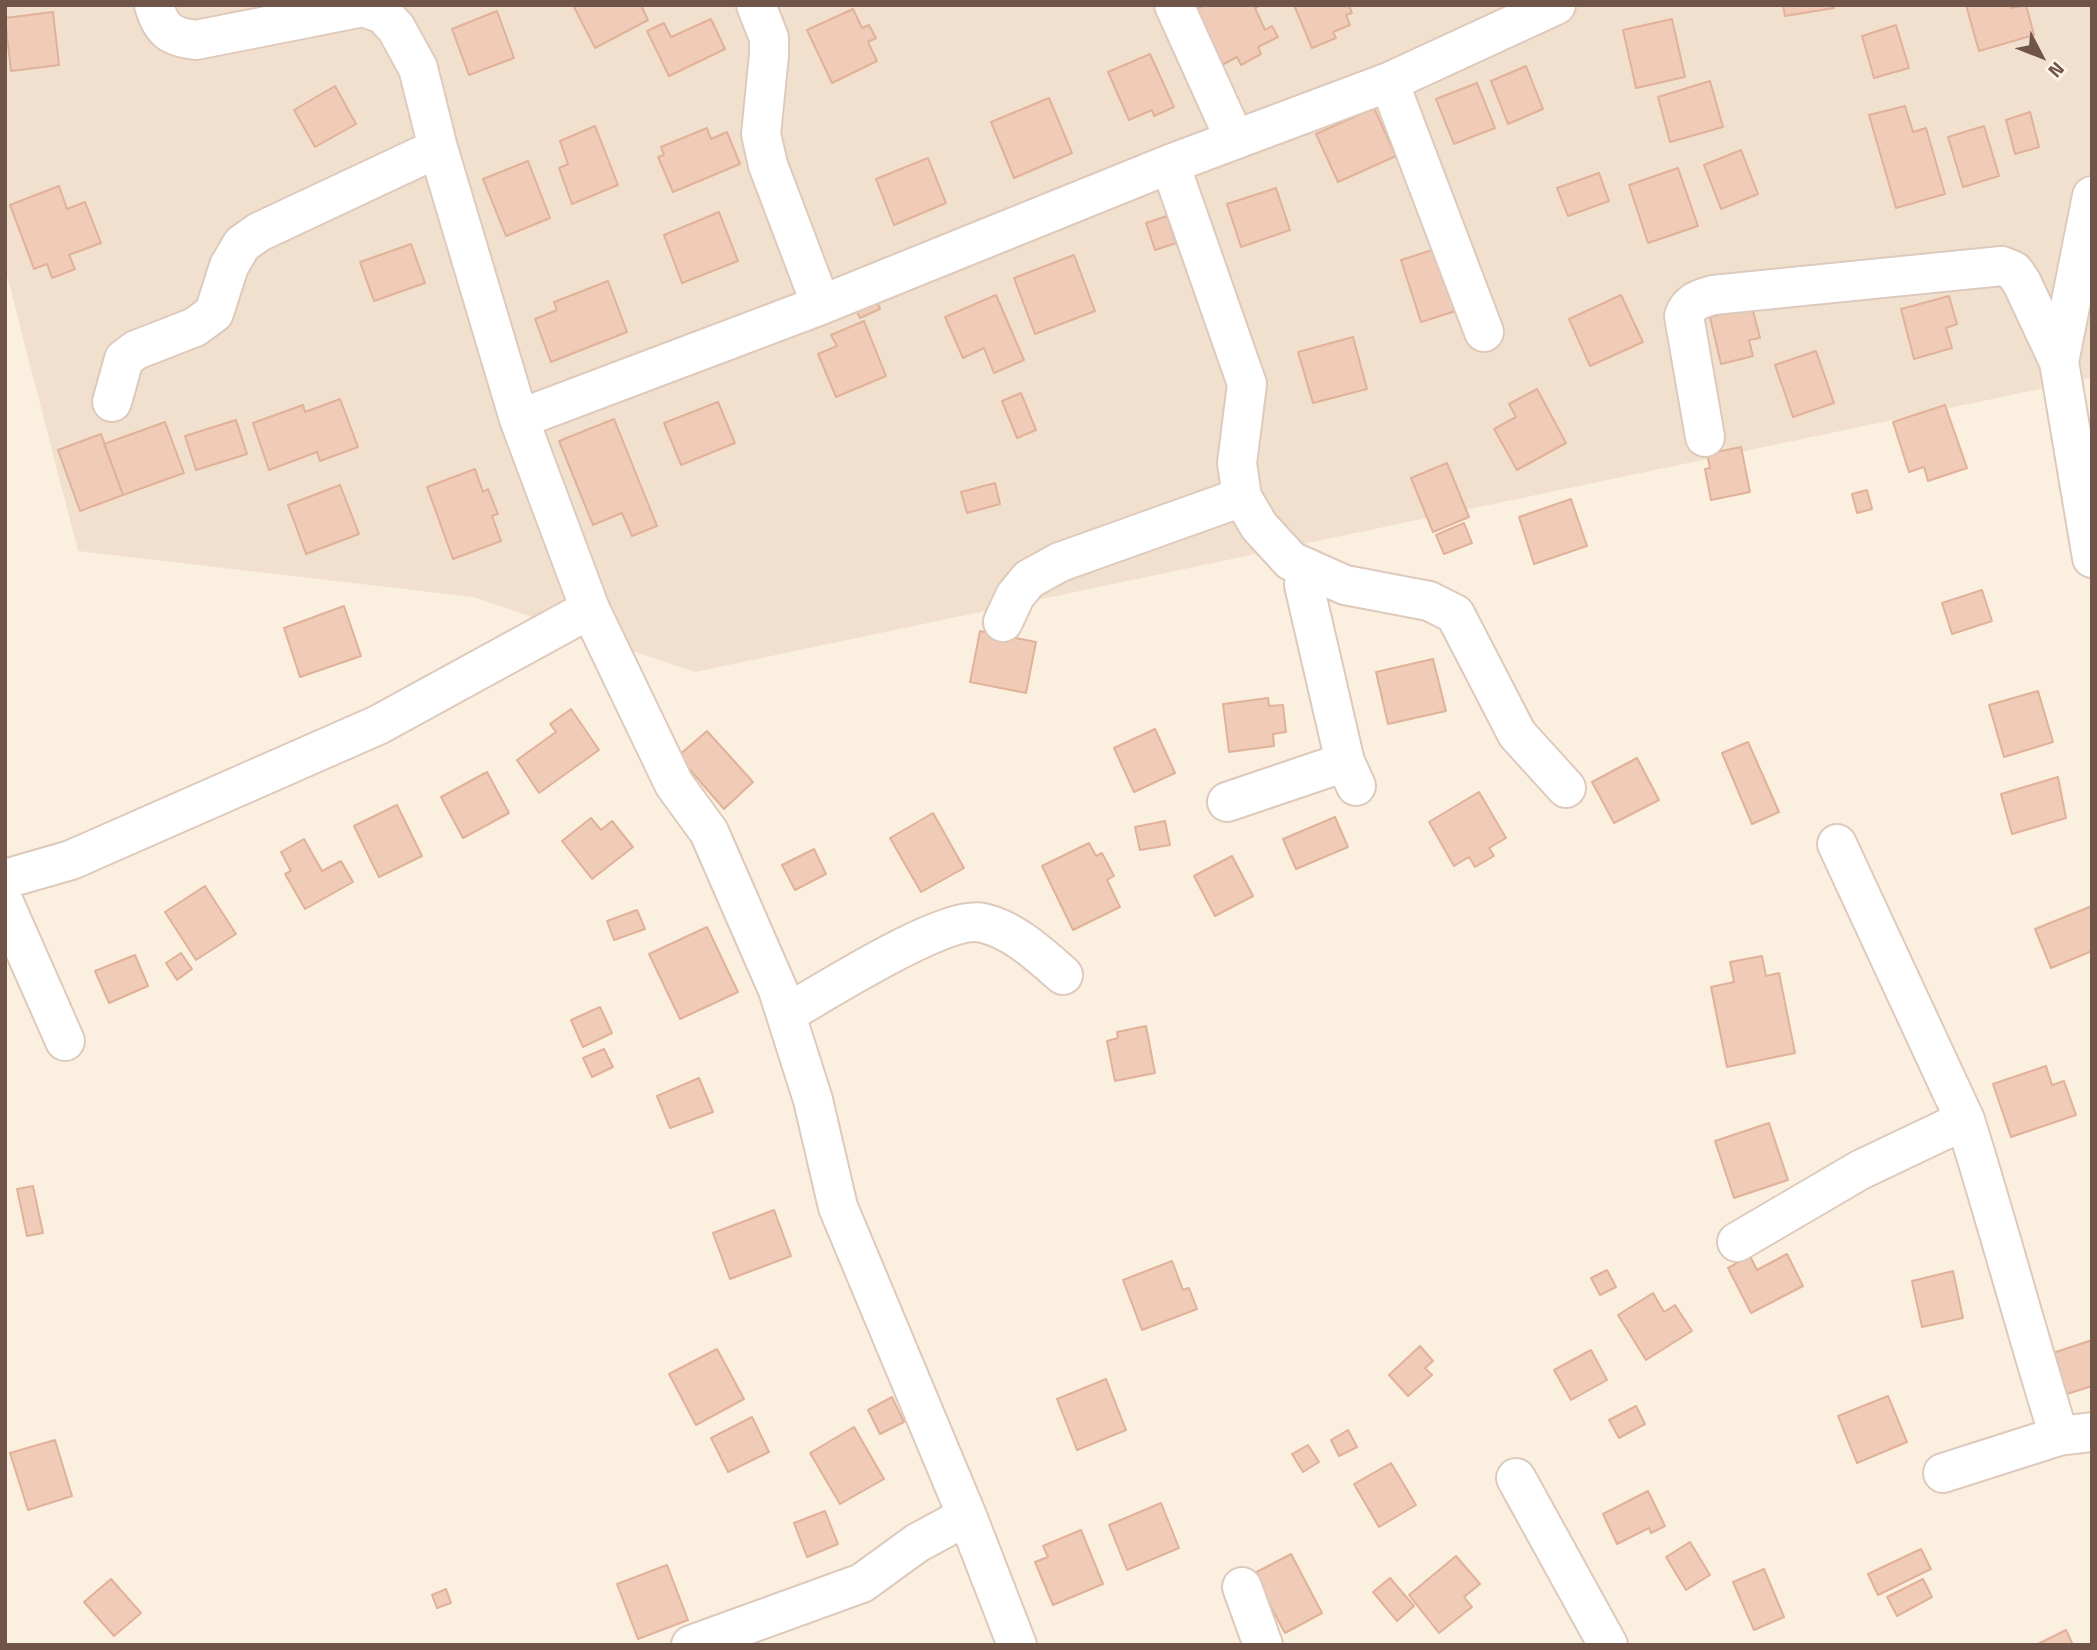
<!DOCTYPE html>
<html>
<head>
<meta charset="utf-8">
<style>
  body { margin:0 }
  #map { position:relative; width:2097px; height:1650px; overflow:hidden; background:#fbefdf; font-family:"Titillium Web",sans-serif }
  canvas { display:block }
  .frame { position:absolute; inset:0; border:7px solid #705448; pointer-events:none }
  .north { position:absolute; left:2006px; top:21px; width:70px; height:70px; -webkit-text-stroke:5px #fef3e5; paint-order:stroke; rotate:132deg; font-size:19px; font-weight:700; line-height:28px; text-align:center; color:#705448 }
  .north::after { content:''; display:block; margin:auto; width:24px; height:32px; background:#705448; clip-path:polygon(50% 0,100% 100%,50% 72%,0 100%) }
</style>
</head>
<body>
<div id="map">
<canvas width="2097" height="1650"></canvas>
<div class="frame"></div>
<div class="north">N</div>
</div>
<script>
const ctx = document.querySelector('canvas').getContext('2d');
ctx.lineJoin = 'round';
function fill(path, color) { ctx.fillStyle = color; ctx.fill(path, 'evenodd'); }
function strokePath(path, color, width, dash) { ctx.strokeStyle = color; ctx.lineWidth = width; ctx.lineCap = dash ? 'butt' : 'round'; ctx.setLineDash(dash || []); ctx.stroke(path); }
fill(new Path2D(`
  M5,5H2092V378L695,672L473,597L78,551L5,268Z`), '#f2e0ce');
const building = new Path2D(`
  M573,5H641L648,20L595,48Z
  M1204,5H1261L1255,8L1265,30L1272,26L1278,37L1258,47L1261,54L1241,65L1237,57L1218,67L1190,12Z
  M1294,5H1349L1352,13L1346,15L1350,25L1333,32L1336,38L1312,48Z
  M1783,5H1834V8L1785,16Z
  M1966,5H2010L2011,8L2026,5L2034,35L1979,51Z
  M853,9L862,28L869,25L876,38L868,42L877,61L832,83L807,30Z
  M497,11L514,58L469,75L452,29Z
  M53,12L59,65L11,71L5,18Z
  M711,19L725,49L669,76L647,31L664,23L671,37Z
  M1672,19L1685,77L1636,88L1623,30Z
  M1896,25L1909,68L1874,78L1862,36Z
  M1150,54L1174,107L1154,116L1152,110L1129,120L1108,72Z
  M1526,66L1543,109L1508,124L1491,81Z
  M1710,81L1723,127L1670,142L1658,97Z
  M1477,83L1495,128L1454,144L1436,99Z
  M335,86L356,124L315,147L294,110Z
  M1049,98L1072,153L1014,178L991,122Z
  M1905,106L1913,132L1926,128L1945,194L1896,208L1869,115Z
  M1374,108L1396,156L1338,182L1316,134Z
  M2030,112L2039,147L2015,154L2006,120Z
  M595,126L618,185L572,204L559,168L568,164L560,141Z
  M1984,126L1999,176L1963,187L1948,137Z
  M707,128L711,139L727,132L740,164L673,192L658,157L664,155L661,147Z
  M1741,150L1758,194L1721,209L1704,165Z
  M928,158L946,203L894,225L876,179Z
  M528,161L550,218L506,236L483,179Z
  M1678,168L1698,226L1648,243L1629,185Z
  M1599,173L1609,201L1568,216L1557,188Z
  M59,186L67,209L85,202L101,243L69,255L75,269L52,278L47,264L34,269L10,205Z
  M1276,188L1290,230L1241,247L1227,204Z
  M719,212L738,261L682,283L664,235Z
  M1167,216L1176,243L1155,250L1146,223Z
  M411,244L425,283L374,301L360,262Z
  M1442,247L1462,309L1421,322L1401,260Z
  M1074,255L1095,311L1035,334L1014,278Z
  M608,281L627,332L551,362L535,319L557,310L554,302Z
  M873,292L880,309L860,318L852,301Z
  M996,295L1024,360L994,373L984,348L963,358L945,317Z
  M1621,295L1643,342L1590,366L1569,319Z
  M1949,296L1957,324L1946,328L1952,348L1914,359L1901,309Z
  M1752,307L1760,338L1749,340L1753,356L1721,364L1710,317Z
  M864,321L886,376L836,397L818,354L837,346L831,335Z
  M1353,337L1367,389L1313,403L1298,352Z
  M1816,351L1834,403L1793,417L1775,365Z
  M1537,389L1566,443L1517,470L1494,429L1516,417L1509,404Z
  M1021,393L1036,430L1017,438L1002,401Z
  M340,399L358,447L320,461L317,452L269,470L253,423L303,405L305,412Z
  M718,402L735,443L681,465L664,423Z
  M1945,405L1967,468L1928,481L1924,467L1909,472L1893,422Z
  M614,419L657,526L632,536L622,513L593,525L559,441Z
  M236,420L247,454L196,470L185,436Z
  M165,422L184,473L123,495L104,444Z
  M101,434L123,495L80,511L58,450Z
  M1741,447L1750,492L1711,500L1705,469L1710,468L1707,454Z
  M1447,463L1469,517L1433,532L1411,478Z
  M475,469L483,492L488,489L498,514L492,516L501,541L453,559L427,487Z
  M995,483L1000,504L967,513L961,492Z
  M340,485L359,534L306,554L288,505Z
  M1867,490L1872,509L1857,513L1852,494Z
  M1571,499L1587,546L1534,564L1519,517Z
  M1464,523L1472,543L1444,554L1436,535Z
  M1982,590L1992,621L1952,634L1942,603Z
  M344,606L361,656L300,677L284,628Z
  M980,631L1036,642L1026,693L970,682Z
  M1433,659L1446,711L1388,724L1376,672Z
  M2038,691L2053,742L2004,757L1989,705Z
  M1268,698L1269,706L1283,705L1286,732L1273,734L1274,746L1229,752L1223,704Z
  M571,709L599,750L539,793L517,760L556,732L550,724Z
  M1155,729L1175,773L1134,792L1114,748Z
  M707,731L753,782L724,809L678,756Z
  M1748,742L1779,812L1752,824L1722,753Z
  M1637,758L1659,800L1614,823L1592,782Z
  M487,772L509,813L463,838L441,797Z
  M2058,777L2066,818L2012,834L2001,794Z
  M1479,792L1506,838L1489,848L1494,856L1475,867L1469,857L1454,866L1429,822Z
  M397,805L422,856L379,877L354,826Z
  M933,813L964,868L921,892L890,838Z
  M1335,817L1348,847L1296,869L1283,839Z
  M591,818L601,830L612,821L633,847L592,879L562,841Z
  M1165,821L1170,845L1140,850L1135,827Z
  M304,839L322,871L341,861L353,882L305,909L285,874L291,871L281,852Z
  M1089,843L1096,856L1102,853L1114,876L1107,880L1120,907L1073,930L1042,866Z
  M814,849L826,874L795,890L782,865Z
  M1232,856L1253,896L1215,916L1194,876Z
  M205,886L236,934L196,960L165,912Z
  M2092,906V951L2051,968L2035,929Z
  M637,910L645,929L614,940L607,921Z
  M707,927L738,992L680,1019L649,954Z
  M181,953L192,969L177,980L166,963Z
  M135,955L148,986L109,1003L95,971Z
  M1762,956L1766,976L1779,973L1795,1053L1727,1067L1711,987L1734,982L1730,962Z
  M600,1007L612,1033L583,1047L571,1020Z
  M1146,1026L1155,1073L1115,1081L1107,1041L1118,1038L1117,1032Z
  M604,1049L613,1067L592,1077L583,1058Z
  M2046,1066L2052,1085L2064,1081L2076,1115L2011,1137L1993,1084Z
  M699,1078L713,1112L670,1128L657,1096Z
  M1769,1123L1788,1180L1734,1198L1715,1141Z
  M33,1186L43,1233L27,1236L17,1189Z
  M774,1210L791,1256L730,1279L713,1233Z
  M1787,1254L1803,1286L1751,1313L1728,1268L1750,1256L1757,1270Z
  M1172,1261L1183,1290L1189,1288L1197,1309L1142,1330L1123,1280Z
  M1607,1270L1616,1287L1600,1295L1591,1278Z
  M1953,1271L1963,1318L1922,1327L1912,1281Z
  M1653,1293L1664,1312L1675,1305L1692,1331L1646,1360L1618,1315Z
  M2092,1340V1386L2064,1395L2050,1354Z
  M1420,1346L1433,1361L1425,1368L1432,1375L1408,1396L1389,1375Z
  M717,1349L744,1399L696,1425L669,1374Z
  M1591,1350L1607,1380L1571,1400L1554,1370Z
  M1106,1379L1126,1430L1077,1450L1057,1399Z
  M1888,1396L1907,1442L1857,1463L1838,1416Z
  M892,1397L904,1422L880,1434L868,1410Z
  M1636,1406L1645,1424L1619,1438L1609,1420Z
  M752,1417L769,1452L728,1472L711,1438Z
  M854,1427L884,1479L840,1504L810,1453Z
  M1348,1430L1357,1447L1339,1456L1331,1440Z
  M55,1440L72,1496L28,1510L10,1453Z
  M1308,1445L1319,1462L1303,1472L1292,1454Z
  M1391,1463L1416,1505L1379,1527L1354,1484Z
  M1648,1491L1665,1526L1651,1533L1649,1528L1617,1544L1603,1514Z
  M1161,1503L1179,1548L1127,1570L1109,1525Z
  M825,1511L838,1544L807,1557L794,1523Z
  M1081,1530L1103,1584L1053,1605L1035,1562L1048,1557L1043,1546Z
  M1690,1542L1710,1575L1686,1590L1666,1557Z
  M1921,1549L1931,1569L1878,1595L1868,1574Z
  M1291,1554L1322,1613L1285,1633L1253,1574Z
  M1456,1556L1480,1584L1464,1597L1472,1607L1439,1633L1409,1595Z
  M667,1565L688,1620L638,1639L617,1584Z
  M1764,1569L1784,1617L1754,1630L1733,1582Z
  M1390,1578L1414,1606L1397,1621L1373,1592Z
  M111,1579L141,1613L114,1636L84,1602Z
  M1923,1579L1932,1597L1897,1616L1887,1597Z
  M446,1589L451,1603L437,1608L432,1595Z
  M2066,1630L2073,1645H2036Z`);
fill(building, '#efcbb8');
strokePath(building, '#e1b199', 2);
const minor = new Path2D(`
  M154,5C161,30 170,37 196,40L363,7L383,14L396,28L418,68L438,148L519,419L590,609L674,784L709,832L778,990L813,1100L838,1207L967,1516L1017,1645
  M756,5L769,38V55L761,134L768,165L821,305
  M1174,5L1235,140
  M1389,82L1484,332
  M1170,164L1247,384L1237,463L1242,497L1259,526L1291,561L1345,585L1429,601L1455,614L1517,734L1566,788
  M2092,196L2059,362L2092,558
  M112,402L124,359L136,350L195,327L214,313L229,266L242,244L259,232L438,148
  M519,419L821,305L1170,164L1389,82L1556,5
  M1705,437L1684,316C1689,302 1699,299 1713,295L2002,266L2014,271L2022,283L2059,362
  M1307,568L1304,585L1345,762L1356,786
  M1003,622L1015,596L1029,579L1060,562L1242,497
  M1227,802L1345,762
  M1837,844L1965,1120
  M5,879L71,860L378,725L590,609
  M5,905L65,1041
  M786,1014C823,993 945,914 983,923C1014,930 1040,955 1063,975
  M1737,1242L1860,1170L1965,1120C1998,1225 2026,1331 2059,1436
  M1943,1473L2059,1436L2092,1432
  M1516,1478L1608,1645
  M1242,1587L1263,1645
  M691,1645L862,1583L917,1543L967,1516`);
strokePath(minor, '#decabc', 42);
strokePath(minor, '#fff', 38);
</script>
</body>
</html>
